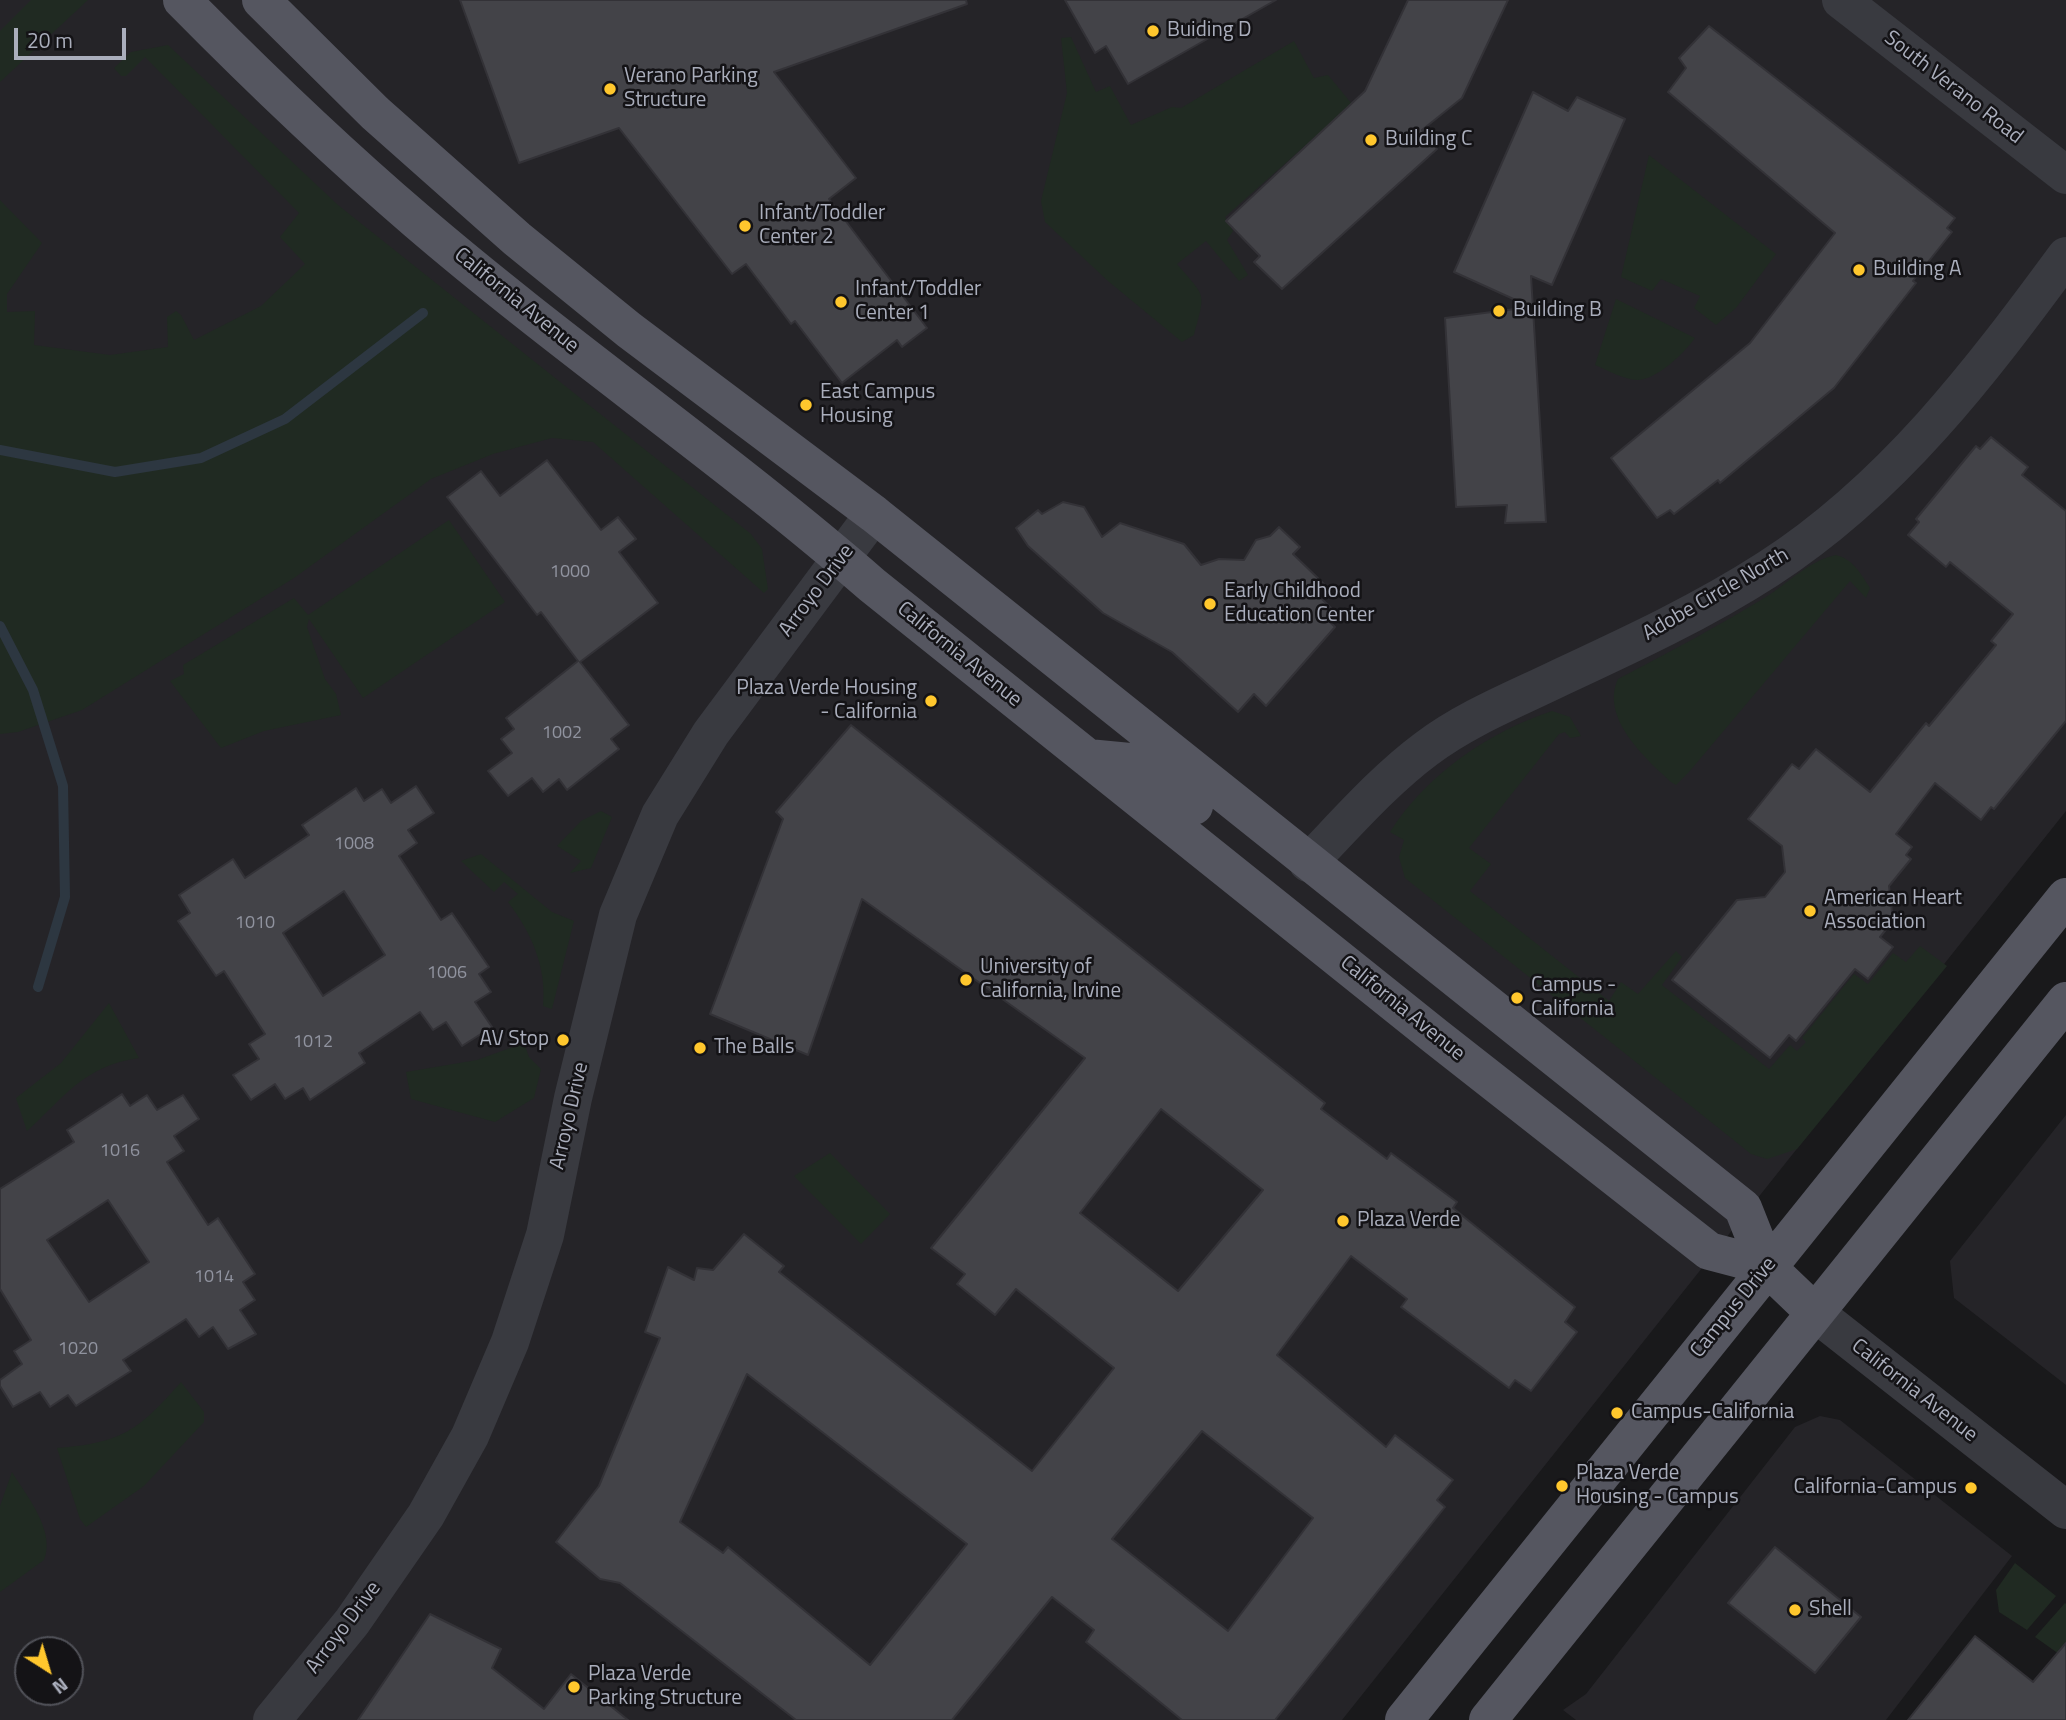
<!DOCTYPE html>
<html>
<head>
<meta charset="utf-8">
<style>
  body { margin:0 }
  #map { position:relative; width:2066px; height:1720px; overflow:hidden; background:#19191b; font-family:"Titillium Web",sans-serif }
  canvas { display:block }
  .north { position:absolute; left:14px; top:1636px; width:70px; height:70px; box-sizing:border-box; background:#141316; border:2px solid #505158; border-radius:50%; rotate:143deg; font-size:19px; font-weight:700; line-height:28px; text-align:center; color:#aaaebc }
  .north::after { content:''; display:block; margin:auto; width:24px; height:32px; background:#ffc72d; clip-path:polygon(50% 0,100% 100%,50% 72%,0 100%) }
  .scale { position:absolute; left:14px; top:28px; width:112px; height:32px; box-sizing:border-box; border:4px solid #aaaebc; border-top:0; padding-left:9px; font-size:21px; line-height:24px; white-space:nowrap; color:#aaaebc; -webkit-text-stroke:5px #141316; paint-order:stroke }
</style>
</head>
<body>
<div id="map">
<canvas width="2066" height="1720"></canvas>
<div class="north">N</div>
<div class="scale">20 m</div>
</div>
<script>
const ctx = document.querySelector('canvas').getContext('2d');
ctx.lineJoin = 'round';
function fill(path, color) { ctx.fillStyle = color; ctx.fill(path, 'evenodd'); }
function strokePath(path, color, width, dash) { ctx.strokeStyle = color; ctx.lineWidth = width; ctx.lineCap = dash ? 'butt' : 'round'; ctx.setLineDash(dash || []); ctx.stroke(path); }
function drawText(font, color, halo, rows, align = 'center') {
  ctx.font = font + ' "Titillium Web",sans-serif'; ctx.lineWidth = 5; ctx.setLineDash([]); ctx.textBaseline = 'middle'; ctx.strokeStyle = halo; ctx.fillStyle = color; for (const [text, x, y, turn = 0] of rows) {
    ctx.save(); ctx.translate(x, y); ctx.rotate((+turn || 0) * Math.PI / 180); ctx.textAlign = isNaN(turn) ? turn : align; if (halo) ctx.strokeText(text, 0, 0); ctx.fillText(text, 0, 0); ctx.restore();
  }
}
fill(new Path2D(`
  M0,0H2066V811L1342,1720H0ZM28,1650H70V1692H28Z
  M2066,1115V1385L1954,1298L1950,1261Z
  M1820,1416L1840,1420L2012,1556L1886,1720H1576L1563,1710L1586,1694L1795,1427Z`), '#252428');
fill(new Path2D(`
  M31,0H88L0,82V31Z
  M1071,37L1096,92L1110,86L1131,125L1172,107L1181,108L1294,41L1314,78L1328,75L1352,104L1225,217L1233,231L1227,240L1248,275L1239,281L1206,241L1177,264C1206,298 1206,291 1194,335L1182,342L1108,281L1045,222L1041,201L1067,93L1061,38Z
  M168,45L338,205L751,534L762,549L768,589L764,593L593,442L552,438L493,454L431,479L294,578L82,710L18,732L0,734V200L42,243L7,294V312L35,311L34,345L110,355L168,347L167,317L176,311L181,315L194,340L261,306L305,264L280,237L299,213L145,57L126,76H121L114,68L131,52Z
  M1649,155L1776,254L1736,308L1716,325L1694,308L1700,296L1661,279L1652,291L1621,277Z
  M1616,299L1695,338C1684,353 1657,380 1637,380C1625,380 1607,370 1595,365Z
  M449,520L505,602L363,698L309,619L307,627L325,679L336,694L341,715L264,731L221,748L170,681L184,674L183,665L294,598L308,615Z
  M1836,555C1853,559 1861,574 1870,588L1866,598L1850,581L1689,772L1676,785L1671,782C1645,758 1600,718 1618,679C1668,653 1718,626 1766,597C1788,583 1810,560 1836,555Z
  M1552,711L1570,717L1581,736L1570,738L1565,732L1559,734L1469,848L1491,864L1470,891L1609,1001L1621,982L1638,994L1676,951L1682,957L1662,985L1769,1069L1790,1045L1797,1051L1806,1042L1802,1038L1854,974L1868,984L1893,953L1906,962L1920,946L1947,966L1797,1149L1767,1159L1751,1154L1405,878L1399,857L1404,840L1390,832C1426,775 1488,732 1552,711Z
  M601,811L612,817L591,868L570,873L581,861L557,846L581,821Z
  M481,854L552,912L574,921L552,1009L543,1006C547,967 531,932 508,902L518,894L504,882L494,892L461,861Z
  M109,1003L139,1058C83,1066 65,1097 27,1131L16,1098L61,1063Z
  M524,1043L529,1057L541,1069L534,1098L495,1122L411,1099L406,1072L477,1060Z
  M830,1153L890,1214L861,1244L794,1176Z
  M181,1382L204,1412V1422L144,1486L86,1527L80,1519L57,1448C122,1443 139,1430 181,1382Z
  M12,1472C26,1495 56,1531 44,1560L0,1592V1506Z
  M2015,1563L2056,1596L2027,1630L1999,1612L1996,1590Z
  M2065,1603L2066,1604V1659L2035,1637Z`), '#202a22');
strokePath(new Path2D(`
  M0,450L115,472L201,458L285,419L423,313
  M0,626L33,690L63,786L65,897L38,987`), '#2d3741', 10);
const building = new Path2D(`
  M460,0H966L967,4L774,72L856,178L829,199L927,328L902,347L897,340L842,383L795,321L791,324L746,264L732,274L619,128L519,163Z
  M1065,0H1276L1128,84L1106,46L1095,53Z
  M1408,0H1508L1462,98L1422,130L1437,149L1282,289L1254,262L1260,256L1226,221L1365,91Z
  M1709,26L1955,218L1947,228L1952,232L1913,281L1916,283L1834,388L1720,483L1718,480L1674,514L1670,510L1657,518L1611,458L1750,343L1835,233L1668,92L1686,68L1679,58Z
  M1533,92L1568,111L1577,97L1625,119L1552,285L1531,276L1546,522L1505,523L1507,505L1456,507L1445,318L1531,307L1454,272Z
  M1991,437L2028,467L2022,475L2066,511V721L1994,809L1991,807L1981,820L1935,783L1896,834L1912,847L1906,855L1911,859L1889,886L1893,921L1880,937L1893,947L1868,979L1855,969L1796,1041L1789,1035L1770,1058L1672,980L1737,900L1765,897L1785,872L1782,846L1748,819L1792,764L1799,769L1816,749L1870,792L1926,723L1929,726L1996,645L1991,641L2013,614L1950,562L1946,567L1908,535L1919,522L1916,519L1976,446L1980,449Z
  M547,460L601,530L618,517L636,539L619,552L658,603L580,662L629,725L611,739L619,749L567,790L559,779L543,792L532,778L508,796L488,771L512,753L501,739L514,729L506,718L578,661L541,612L537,615L447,497L481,471L500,496Z
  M1063,502L1084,507L1102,537L1120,523L1184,544L1201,565L1219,559L1244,560L1256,540L1270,536L1279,527L1300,547L1293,554L1324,584L1316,593L1334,611L1327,619L1335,627L1266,706L1254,694L1238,712L1172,652L1103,613L1028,546L1016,528L1038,510L1042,514Z
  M851,725L1325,1103L1321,1109L1387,1159L1391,1153L1457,1202L1453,1208L1575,1307L1565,1322L1577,1332L1531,1391L1515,1380L1509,1388L1401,1307L1407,1299L1351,1256L1277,1355L1386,1447L1395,1435L1453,1480L1437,1500L1445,1507L1275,1720H1182L1086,1642L1094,1630L1052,1597L952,1720H796L620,1583L600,1579L556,1542L599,1486L660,1338L645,1332L668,1267L694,1280L697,1268L713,1270L744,1234L784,1266L779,1272L1032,1471L1114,1368L1016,1289L995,1315L957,1284L965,1274L931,1248L1085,1058L862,899L808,1055L710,1014L783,819L776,812ZM1161,1109L1263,1190L1178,1291L1080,1213ZM747,1374L967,1544L870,1665L728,1547L723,1553L680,1522ZM1202,1431L1313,1518L1228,1631L1112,1539Z
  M416,786L434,813L408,830L417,843L399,856L441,920L452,913L489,967L479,974L491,992L475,1002L492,1027L462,1046L446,1022L433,1030L420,1012L359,1053L365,1063L310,1100L303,1088L285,1099L275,1084L251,1100L233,1075L259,1059L249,1044L265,1034L224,971L216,976L178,921L190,913L179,895L233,859L245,878L309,835L302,825L356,788L364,801L382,789L391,803ZM344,891L385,955L323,996L283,933Z
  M122,1094L130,1106L147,1095L157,1110L183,1095L199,1119L174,1136L184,1151L167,1162L208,1225L218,1218L255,1274L243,1282L255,1300L240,1310L256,1334L228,1349L213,1327L199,1337L186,1319L123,1360L131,1371L76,1406L68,1395L50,1407L40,1392L13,1407L0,1386V1380L22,1364L14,1351L31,1340L0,1289V1189L74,1142L67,1130ZM108,1200L149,1262L89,1302L47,1240Z
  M1775,1547L1861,1617L1815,1673L1728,1603Z
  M430,1614L501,1649L492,1668L544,1709L571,1674L628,1720H358Z
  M1975,1636L2033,1682L2066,1643V1720H1908Z`);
fill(building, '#434348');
strokePath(building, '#333237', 2);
strokePath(new Path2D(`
  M1841,0L2066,175
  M1308,863C1345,825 1383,781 1426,749C1467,718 1516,699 1561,677C1632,644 1703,611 1768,569C1892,489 1980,373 2066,256
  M1814,1312L2066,1510
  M272,1720L352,1622L426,1515L470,1436L510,1342L545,1235L573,1098L618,915L660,815L711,733L874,514`), '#393a40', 38);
strokePath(new Path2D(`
  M182,0C258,77 335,151 417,221C565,348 726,458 872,585L1435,1036L1709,1251L1766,1266
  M261,0L375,113L517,239L629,330L874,514L1743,1208L1766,1266L1814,1312
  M1088,758L1140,763L1194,806
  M1404,1720L2066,897
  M1488,1720L2066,1001`), '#555660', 38);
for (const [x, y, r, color] of [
  [1153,31,7,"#ffc72d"],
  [610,89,7,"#ffc72d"],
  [1371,140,7,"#ffc72d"],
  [745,226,7,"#ffc72d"],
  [1859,270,7,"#ffc72d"],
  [841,302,7,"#ffc72d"],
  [1499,311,7,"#ffc72d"],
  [806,405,7,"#ffc72d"],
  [1210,604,7,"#ffc72d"],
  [931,701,7,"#ffc72d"],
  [1810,911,7,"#ffc72d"],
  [966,980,7,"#ffc72d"],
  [1517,998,7,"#ffc72d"],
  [563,1040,7,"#ffc72d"],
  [700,1048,7,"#ffc72d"],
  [1343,1221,7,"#ffc72d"],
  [1617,1413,7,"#ffc72d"],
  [1562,1486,7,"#ffc72d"],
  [1971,1488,7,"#ffc72d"],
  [1795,1610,7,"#ffc72d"],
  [574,1687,7,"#ffc72d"]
]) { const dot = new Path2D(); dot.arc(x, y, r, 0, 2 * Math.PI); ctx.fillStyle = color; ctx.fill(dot); strokePath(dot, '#141316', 2.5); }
drawText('18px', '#90939f', null, [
  ["1000",570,573],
  ["1002",562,734],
  ["1008",354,845],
  ["1010",255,924],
  ["1006",447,974],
  ["1012",313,1043],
  ["1016",120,1152],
  ["1014",214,1278],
  ["1020",78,1350]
]);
drawText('21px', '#aaaebc', '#141316', [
  ["Buiding D",1167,31],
  ["Verano Parking",624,77],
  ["Structure",624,101],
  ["Building C",1385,140],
  ["Infant/Toddler",759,214],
  ["Center 2",759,238],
  ["Building A",1873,270],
  ["Infant/Toddler",855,290],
  ["Center 1",855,314],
  ["Building B",1513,311],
  ["East Campus",820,393],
  ["Housing",820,417],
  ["Early Childhood",1224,592],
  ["Education Center",1224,616],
  ["Plaza Verde Housing",917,689,"right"],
  ["- California",917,713,"right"],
  ["American Heart",1824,899],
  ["Association",1824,923],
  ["University of",980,968],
  ["California, Irvine",980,992],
  ["Campus -",1531,986],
  ["California",1531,1010],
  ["AV Stop",549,1040,"right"],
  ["The Balls",714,1048],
  ["Plaza Verde",1357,1221],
  ["Campus-California",1631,1413],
  ["Plaza Verde",1576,1474],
  ["Housing - Campus",1576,1498],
  ["California-Campus",1957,1488,"right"],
  ["Shell",1809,1610],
  ["Plaza Verde",588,1675],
  ["Parking Structure",588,1699]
], 'left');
drawText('21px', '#aaaebc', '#141316', [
  ["South Verano Road",1953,88,38],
  ["California Avenue",516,301,39],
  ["Arroyo Drive",817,591,-53],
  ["Adobe Circle North",1716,595,-30],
  ["California Avenue",959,655,39],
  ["California Avenue",1402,1009,39],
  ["Arroyo Drive",570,1116,-77],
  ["Campus Drive",1734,1308,-51],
  ["California Avenue",1914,1391,38],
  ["Arroyo Drive",344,1628,-53]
]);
</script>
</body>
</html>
